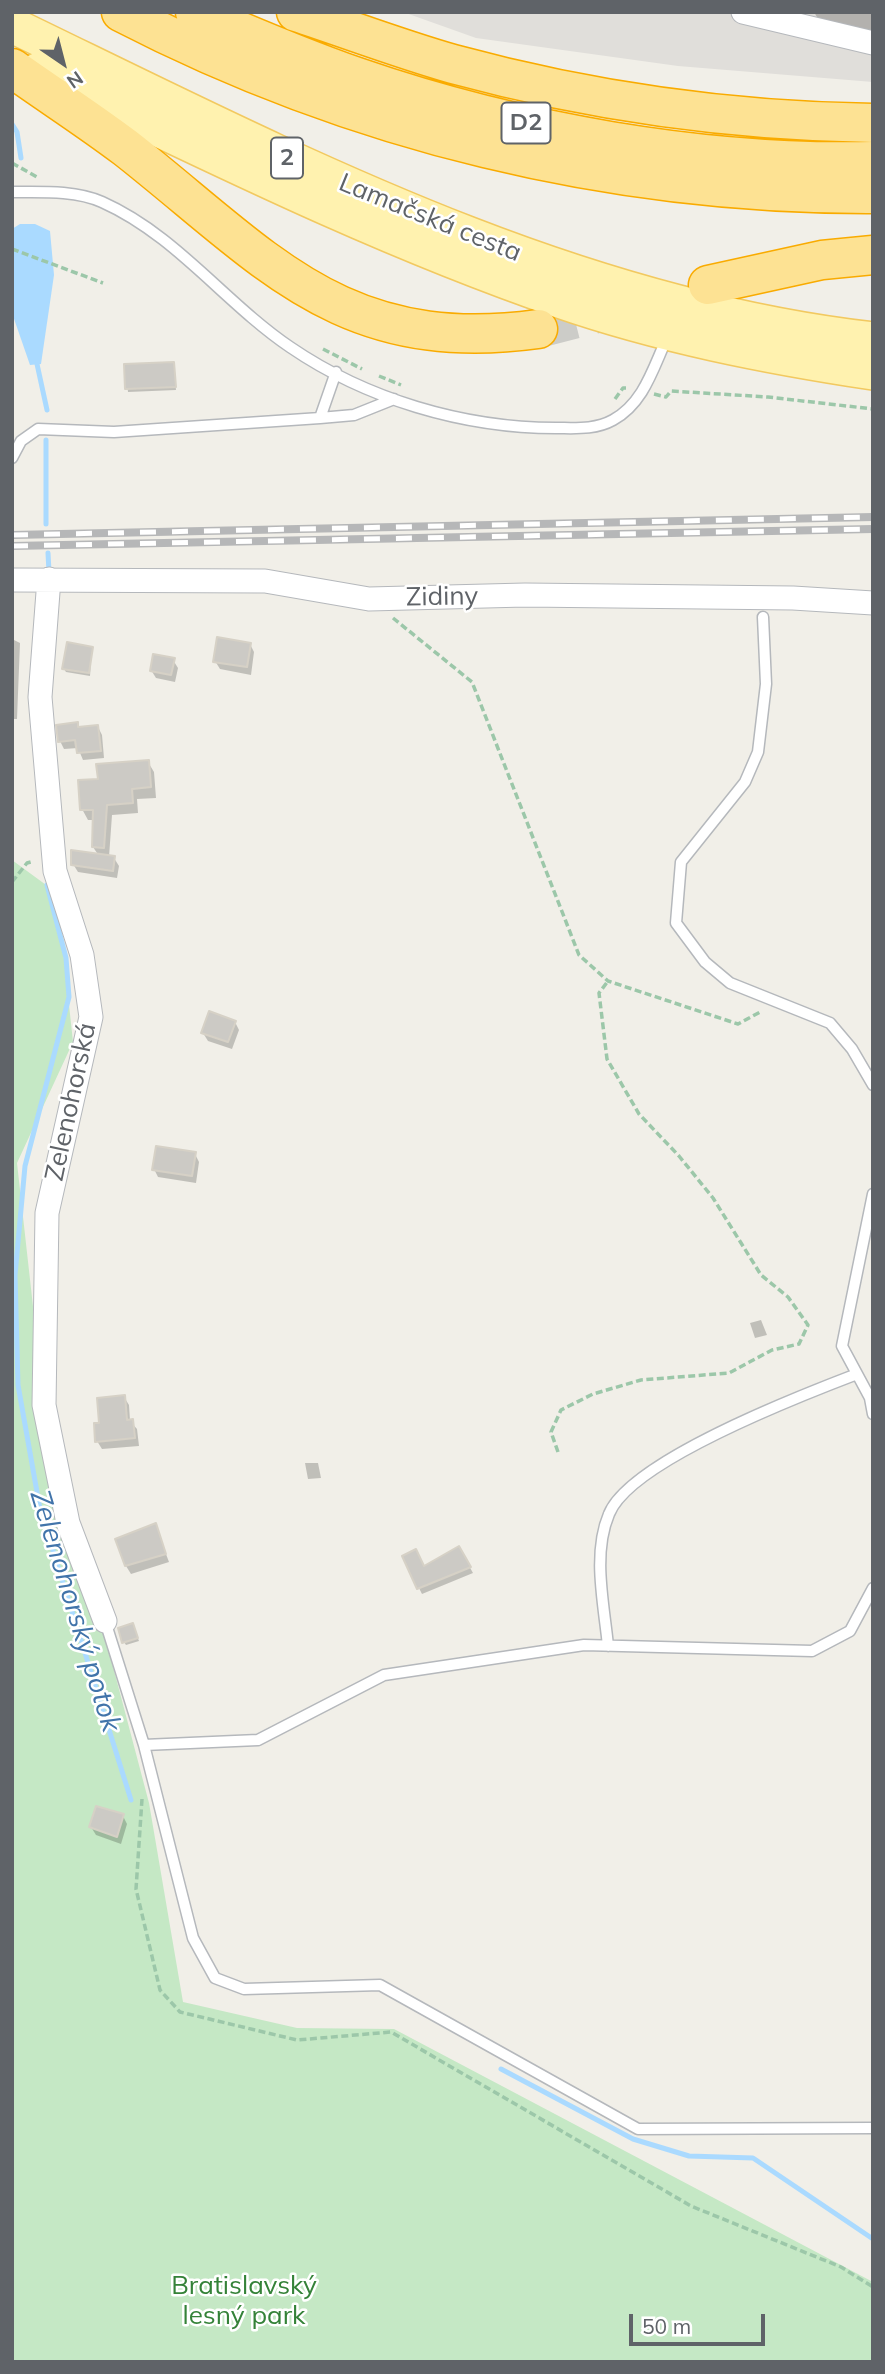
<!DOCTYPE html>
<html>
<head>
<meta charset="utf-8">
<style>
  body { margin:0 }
  #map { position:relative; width:885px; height:2374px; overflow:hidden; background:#f1efe8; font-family:Mulish,sans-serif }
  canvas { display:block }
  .frame { position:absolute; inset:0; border:14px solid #5f6368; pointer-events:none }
  .north { position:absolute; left:28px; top:28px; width:70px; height:70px; -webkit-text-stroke:5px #fff; paint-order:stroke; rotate:145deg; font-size:19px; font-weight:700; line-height:28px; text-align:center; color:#5f6368 }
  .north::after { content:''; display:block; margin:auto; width:24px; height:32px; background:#5f6368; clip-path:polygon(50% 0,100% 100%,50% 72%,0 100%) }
  .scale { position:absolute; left:629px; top:2314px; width:136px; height:32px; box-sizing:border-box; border:4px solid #5f6368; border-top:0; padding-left:9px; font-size:21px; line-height:24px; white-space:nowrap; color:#5f6368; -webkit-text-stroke:5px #fff; paint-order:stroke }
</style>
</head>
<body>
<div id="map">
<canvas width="885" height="2374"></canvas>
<div class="frame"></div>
<div class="north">N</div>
<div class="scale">50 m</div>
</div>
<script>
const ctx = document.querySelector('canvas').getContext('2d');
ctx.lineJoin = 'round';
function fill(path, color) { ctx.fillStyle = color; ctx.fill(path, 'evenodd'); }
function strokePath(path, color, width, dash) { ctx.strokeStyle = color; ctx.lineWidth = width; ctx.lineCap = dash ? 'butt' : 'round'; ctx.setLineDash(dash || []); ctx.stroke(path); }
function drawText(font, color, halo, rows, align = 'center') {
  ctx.font = font + ' Mulish,sans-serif'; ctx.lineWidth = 5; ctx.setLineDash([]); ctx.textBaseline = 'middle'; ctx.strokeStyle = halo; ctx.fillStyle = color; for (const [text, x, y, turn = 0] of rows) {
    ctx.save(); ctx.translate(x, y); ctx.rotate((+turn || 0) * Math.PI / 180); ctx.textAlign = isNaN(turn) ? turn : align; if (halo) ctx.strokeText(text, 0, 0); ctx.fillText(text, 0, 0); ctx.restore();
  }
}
fill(new Path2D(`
  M403,12H873V82L678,66L476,38Z`), '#e0deda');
fill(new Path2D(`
  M12,860L57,893L73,1042L17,1163L44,1405L149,1803L183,2002L297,2028L394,2029L873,2282V2362H12Z`), '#c5e8c5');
fill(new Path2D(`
  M20,224H35L50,231L54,275L41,364L30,365L12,313V229Z`), '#aadaff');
fill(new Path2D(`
  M814,12H873V33L821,24Z
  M173,364L176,390L128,392L125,366Z
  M12,639L20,643L17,719H12Z
  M250,644L254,652L251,675L220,669L215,661Z
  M92,648L90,676L66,672L64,669Z
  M173,660L178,668L175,682L156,678L151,670Z
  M77,724L79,729L98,727L102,735L104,758L83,760L78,748L64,749L60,741Z
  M148,762L154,772L156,798L137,799L138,813L112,815L109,857L114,858L119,866L117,878L78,872L73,864L99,856L93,847L94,820H88L82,809L100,780Z
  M235,1022L239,1030L232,1049L208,1041L203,1033Z
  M195,1154L199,1162L196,1183L158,1177L154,1169Z
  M761,1320L767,1335L755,1338L750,1323Z
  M124,1397L129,1405L130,1421L137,1429L139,1446L102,1449L97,1441L101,1424Z
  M305,1463H318L321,1478L308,1479Z
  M155,1525L169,1562L131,1574L126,1566Z
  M459,1548L473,1573L422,1594L419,1588L424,1568Z
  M134,1628L139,1641L126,1645L124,1642Z
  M123,1816L127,1824L121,1844L96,1835L91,1827Z`), '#0003');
strokePath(new Path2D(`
  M12,124L17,132L21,158
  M37,364L47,410
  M46,524V440
  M48,553L49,572
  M47,885L66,958L69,997L25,1166L15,1275L18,1385L40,1509L131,1800
  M501,2069L633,2139L689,2156L753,2158L873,2239`), '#aadaff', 5);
const building = new Path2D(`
  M174,362L176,387L125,389L124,364Z
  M217,637L251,643L247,667L213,662Z
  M67,642L93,647L89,673L62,669Z
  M153,654L175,658L171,675L150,671Z
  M78,722V727L98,725L101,751L77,753L75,740L58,742L56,725Z
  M149,760L151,787L132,789L133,803L107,805L104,848L92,847L93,810H80L78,780L98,779L96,764Z
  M71,850L115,856L113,871L71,865Z
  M209,1011L236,1021L228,1042L201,1033Z
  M156,1146L196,1152L192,1176L152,1170Z
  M125,1395L127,1420L133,1419L135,1438L95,1442L94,1423H99L97,1398Z
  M156,1523L166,1554L125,1566L115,1539Z
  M459,1546L471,1567L417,1589L402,1556L416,1549L424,1566Z
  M133,1623L138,1638L122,1643L118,1628Z
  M96,1806L124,1814L117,1837L89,1827Z`);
fill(building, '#cccac5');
strokePath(building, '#d6d1c6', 2);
strokePath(new Path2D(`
  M538,329L617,309`), '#ccccc8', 38, [38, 19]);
const service = new Path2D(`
  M12,192C40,192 76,190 102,202C176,235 224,302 290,347C366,399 463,428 556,428C575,428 595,430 613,420C644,403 653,368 667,338
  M320,418L354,415L394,399
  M12,458L21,441L38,429L114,432L320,418L336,372
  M763,617L766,684L758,752L745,782L681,862L676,923L705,962L730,983L830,1023L852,1049L873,1085
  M873,1194L842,1346L870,1398L873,1414
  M105,1621L144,1745L193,1938L215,1978L244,1989L380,1985L638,2129L873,2128
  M608,1646C604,1604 592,1554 609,1514C630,1461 802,1395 857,1374
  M144,1745L258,1740L384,1675L584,1645L812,1651L850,1631L873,1588`);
const minor = new Path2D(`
  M743,12L873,43
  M49,579L40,697L55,871L82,955L91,1017L47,1213L44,1405L68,1523L105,1621
  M12,580L265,581L369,599L525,595L793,598L873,603`);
const primary = new Path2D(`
  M12,25C287,158 565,305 873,340
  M37,71C209,153 379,238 559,300C660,335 767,356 873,372`);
const motorway = new Path2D(`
  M121,12C353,132 612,195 873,194
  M195,12C248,35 302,58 357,77C516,132 704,165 873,161
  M296,12C348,29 400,49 453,64C589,101 731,121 873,123
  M12,68C50,95 89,120 126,148C266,258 340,356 538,329
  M708,285L822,260L873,255`);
strokePath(service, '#b5b8bc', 13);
strokePath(minor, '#b5b8bc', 25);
strokePath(primary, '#f2c960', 38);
strokePath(motorway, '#f9ab00', 41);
strokePath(new Path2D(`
  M12,163L37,177
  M12,249L103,283
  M323,349L362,369
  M379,376L401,385
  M654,394L666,397L671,391L768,397L873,409
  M615,399L623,388H626
  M393,618L472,682L579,955L608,981L738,1024L762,1011
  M12,882L27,863L34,861
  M558,1452L551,1432L561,1410L593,1394L641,1380L729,1373L772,1350L799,1344L808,1325L788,1297L761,1275L713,1198L679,1156L639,1114L607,1059L599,993L608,981
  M142,1799L136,1889L160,1990L180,2012L297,2040L391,2032L691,2206L841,2267L873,2287`), '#9cc7a9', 3.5, [7, 3.5]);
strokePath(service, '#fff', 10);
strokePath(minor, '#fff', 23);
strokePath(primary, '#fff2af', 35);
strokePath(motorway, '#fde293', 38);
const rail = new Path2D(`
  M12,535L873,517
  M12,546L873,529`);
strokePath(rail, '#b6b7b8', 8);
strokePath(rail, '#fff', 5, [16]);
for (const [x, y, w] of [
  [526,123,49],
  [287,158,32]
]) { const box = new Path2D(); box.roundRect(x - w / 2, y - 20.5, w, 41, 5); ctx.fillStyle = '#fff'; ctx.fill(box); strokePath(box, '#5f6368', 2); }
drawText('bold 24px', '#5f6368', null, [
  ["D2",526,123],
  ["2",287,158]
]);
drawText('26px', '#5f6368', '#fff', [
  ["Lamačská cesta",430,218,22],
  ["Zidiny",442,597,-1],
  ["Zelenohorská",71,1102,-78]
]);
drawText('26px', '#348238', '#fff', [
  ["Bratislavský",244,2286],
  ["lesný park",244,2316]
]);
drawText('italic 28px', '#4174aa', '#fff', [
  ["Zelenohorský potok",75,1611,73]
]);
</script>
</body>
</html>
